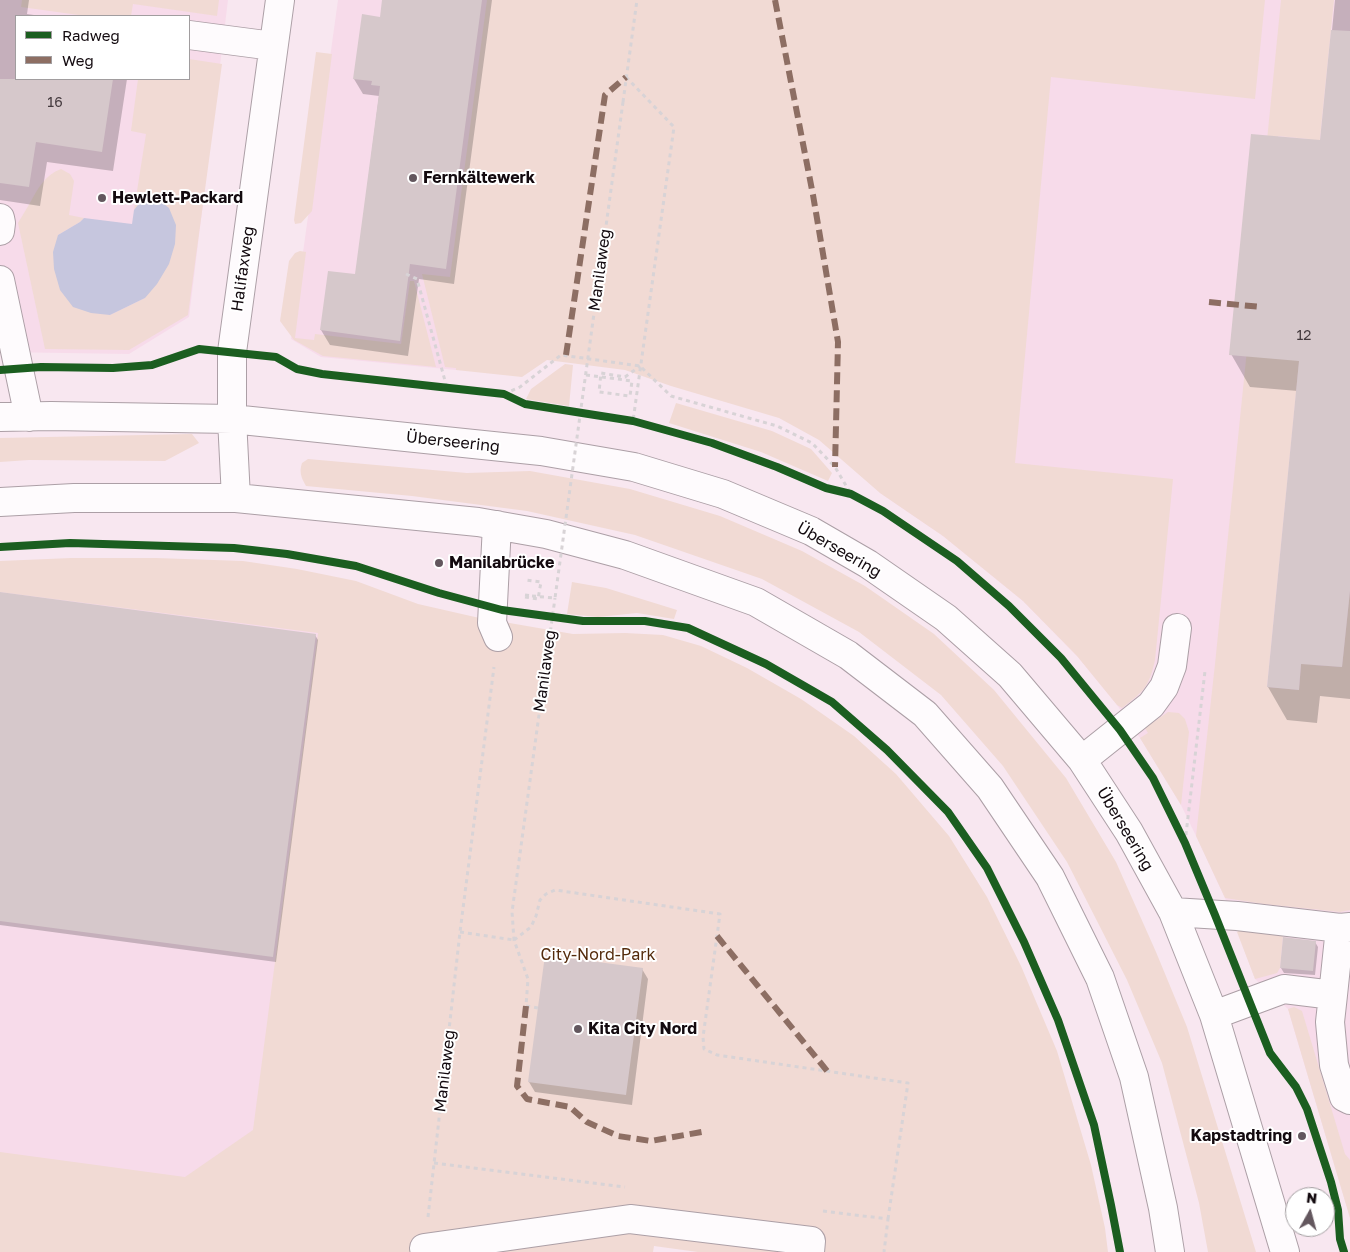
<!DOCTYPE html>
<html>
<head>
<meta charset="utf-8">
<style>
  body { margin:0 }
  #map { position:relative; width:1350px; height:1252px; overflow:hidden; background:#f8e7f0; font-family:"Golos Text",sans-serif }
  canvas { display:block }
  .legend { position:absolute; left:15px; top:15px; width:175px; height:65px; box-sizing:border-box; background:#fff; border:1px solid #a19d9f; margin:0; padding:6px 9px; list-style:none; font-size:15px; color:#130a0f }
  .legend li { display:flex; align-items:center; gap:10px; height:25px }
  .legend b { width:25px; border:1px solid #a19d9f }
  .north { position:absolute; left:1285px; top:1187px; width:50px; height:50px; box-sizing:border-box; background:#fff; border:1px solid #a19d9f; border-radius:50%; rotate:7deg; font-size:14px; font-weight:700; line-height:20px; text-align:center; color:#130a0f }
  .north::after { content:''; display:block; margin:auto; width:18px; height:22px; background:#63575e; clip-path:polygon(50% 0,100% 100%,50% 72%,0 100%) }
</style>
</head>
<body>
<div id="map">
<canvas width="1350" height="1252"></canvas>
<ul class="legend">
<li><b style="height:6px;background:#1b5e20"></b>Radweg</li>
<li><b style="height:6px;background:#8d6e63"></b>Weg</li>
</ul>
<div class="north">N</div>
</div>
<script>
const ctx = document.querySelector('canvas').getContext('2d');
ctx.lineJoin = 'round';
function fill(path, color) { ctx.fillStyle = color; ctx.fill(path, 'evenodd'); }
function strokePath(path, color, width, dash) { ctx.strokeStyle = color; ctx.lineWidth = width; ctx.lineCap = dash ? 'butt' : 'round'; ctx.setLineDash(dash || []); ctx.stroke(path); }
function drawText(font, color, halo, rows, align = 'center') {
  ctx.font = font + ' "Golos Text",sans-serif'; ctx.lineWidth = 4; ctx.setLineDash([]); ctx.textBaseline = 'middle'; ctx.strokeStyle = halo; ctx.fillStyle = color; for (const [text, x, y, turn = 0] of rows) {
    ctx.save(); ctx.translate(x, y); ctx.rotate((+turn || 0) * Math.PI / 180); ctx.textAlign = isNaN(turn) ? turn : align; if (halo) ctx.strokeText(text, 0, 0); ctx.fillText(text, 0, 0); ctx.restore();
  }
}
fill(new Path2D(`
  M0,0H228L189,317L129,354L0,352ZM16,16H189V79H16Z
  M338,0H506L456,370L321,357L291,339Z
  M948,0H1350V1218L1288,1009L1255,979L1225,898L1196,836L1181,805L1140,738L1117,705L1077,656L1023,601L943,536L880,493Z
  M0,588L349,596L270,1162L194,1220L0,1195Z`), '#f7dbea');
fill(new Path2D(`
  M22,0H219L217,16L133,4L131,16H86L21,7Z
  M487,0H1265L1255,99L1051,77L1015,463L1173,479L1155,660C1149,687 1144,691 1122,708L1117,705L1077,656L1023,601L943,536L880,493L819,440L779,418L671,386L625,370L547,360L522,377L456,370V368L445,367L422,274L450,277Z
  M1281,0H1334L1319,148L1309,147V139L1278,136L1263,292L1252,291Z
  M316,52L332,54L312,211L301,223L295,224L294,220Z
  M189,59L222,64L188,315L129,350L45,349L18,223C22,216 26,210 30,203C38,188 45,175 61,169L70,174L74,181L69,215L84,218L80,222L58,235L110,315L145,298L143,200L134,210L146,134L131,131L138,79H189Z
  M300,251L306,252L295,338L314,340L315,334L401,344L410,281H414L436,367L323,356L294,340L280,321L289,261L295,253Z
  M1250,320L1300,352L1267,687L1299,690L1302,654L1313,665L1342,667L1350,591V910L1340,912L1264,904L1225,898L1196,836L1215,664Z
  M565,364L573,365L569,406L526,399L531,389Z
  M676,403L772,431L811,449L832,473L828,481L761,452L669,423Z
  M192,434L199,443L165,461L29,460L0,462V438Z
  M308,459L467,473L530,471L630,489L720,516L802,551L865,586L934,634L994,690L1066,778L1116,862L1156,952L1187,1027L1256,1252H1208L1199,1203L1162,1063L1127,980L1067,862L1003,766L941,695L859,632L762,579L635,535L527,511L412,496L306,486C301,477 299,472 302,463Z
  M71,558H156L243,561L297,569L356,581L418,604L475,617L573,634L625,633L663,635L701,646L747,668L801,699L854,736L896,774L949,836L987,897L1021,966L1057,1051L1091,1165L1105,1228L1108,1252H698L654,1246L653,1252H0V1152L185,1177L253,1130L318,633L0,592V561Z
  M572,582L606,588L677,610L674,619L637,613L598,617L567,614Z
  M1168,712L1179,713L1185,719L1189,732L1181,805L1140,738L1148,733L1145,728Z
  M1242,929L1283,935L1280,968L1277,973L1255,979L1237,932Z
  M1294,1007L1302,1011L1345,1154L1350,1160V1218L1288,1009Z`), '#f1dad4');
fill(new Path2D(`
  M142,200H159L169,208L176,225L175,244L169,264L157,284L145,298L110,315L91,313L73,307L60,290L54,269L53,252L58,235L80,222L84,218L132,224L134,210Z`), '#c6c6de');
fill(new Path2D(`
  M0,0H29L27,14L41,16H16V79H127L113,171L47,162L40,206L0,200Z
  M384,0H492L454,284L419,279L408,356L330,345L321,330L329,272L356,275L379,96L363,94L354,79L381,18Z
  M1335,0H1350V699L1320,696L1317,723L1287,720L1268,687L1298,391L1250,387L1231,354L1321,141Z
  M0,594L315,635L318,640L276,962L0,925Z
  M1315,942L1318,947L1315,975L1284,973L1281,968Z
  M642,969L648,979L632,1105L535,1092L529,1082Z`), '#0003');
fill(new Path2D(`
  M382,0H482L446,269L410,264L400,341L320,330L328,271L355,274L380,86L371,85L372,81L353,79L362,14L380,17Z
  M1331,30L1350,31V591L1342,667L1301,664L1299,690L1267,687L1299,361L1229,355L1251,134L1320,140Z
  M0,79H113L102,152L36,142L29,187L0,183Z
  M0,592L316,634L273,957L0,921Z
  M1283,937L1316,941L1313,971L1280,968Z
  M545,955L643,968L626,1095L528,1082Z`), '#d6c8cb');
const minor = new Path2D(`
  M189,35L273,46
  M0,218L1,223L0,231
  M0,280L29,417
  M0,417L51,416L232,419L541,451L634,467L723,494L811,531L868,564L946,618L1010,675L1082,760L1129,832L1173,912L1214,1015L1285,1252
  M236,498L232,419V352L280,0
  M0,502L74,498H236L478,522L546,534L625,555L756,602L848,655L925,714L990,788L1050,877L1100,978L1134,1077L1163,1208L1170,1252
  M497,525L492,623L498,637
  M1082,760L1151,705L1164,687L1172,666L1177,628
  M1173,912L1237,916L1340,928L1350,927
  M1333,995L1340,928
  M1214,1015L1284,989L1333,995L1330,1022L1334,1065L1344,1097L1350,1100
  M424,1248L630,1219L811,1241L810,1252`);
strokePath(minor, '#ac9fa6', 30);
strokePath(new Path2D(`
  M626,77L674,127L633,421
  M623,102L637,0
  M406,274L417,279L447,388
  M610,378L632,381L630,396L599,392L601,373L625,377L640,366
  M504,394L520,387L561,355L640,366L671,396L777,426L812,443L835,467L851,494
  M525,595L532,596
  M525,597L538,599L541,582L526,580
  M1185,843L1205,671
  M460,932L514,940
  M514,940L531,927L536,916L540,900L546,894L555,890L720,914L703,1037L704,1049L717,1055L908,1083L888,1219
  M538,1008L526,1006L528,979L514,940L512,912L555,598
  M434,1163L625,1187
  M823,1211L888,1219L884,1252
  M428,1217L460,932L494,667`), '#d8d3d6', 3, [4, 4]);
strokePath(minor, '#fefbfd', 28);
strokePath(new Path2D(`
  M586,375L610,378
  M532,596L555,598L623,102`), '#d8d3d6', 3, [4, 4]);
strokePath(new Path2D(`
  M775,0L813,195L838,342L835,467
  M1209,302L1261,307
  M566,355L605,95L626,77
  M717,936L828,1072
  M526,1006L517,1086L527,1099L570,1107L587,1122L618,1136L651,1141L707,1131`), '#8d6e63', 6, [12, 6]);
strokePath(new Path2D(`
  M0,370L41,367L113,368L152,365L199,349L276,357L297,369L322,374L504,394L525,404L633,421L712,443L777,467L826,488L851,494L883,511L957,561L1009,606L1061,658L1120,730L1153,778L1185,843L1215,915L1270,1053L1296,1087L1307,1109L1331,1182L1338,1210L1340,1239L1344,1252
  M0,547L70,543L234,548L287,554L356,566L439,593L502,610L583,621H645L688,628L766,664L832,702L887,750L948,812L987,868L1024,942L1058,1020L1094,1125L1111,1205L1120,1252`), '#1b5e20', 8);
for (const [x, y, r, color] of [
  [413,178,5,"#63575e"],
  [102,198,5,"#63575e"],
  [439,563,5,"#63575e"],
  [578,1029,5,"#63575e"],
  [1302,1136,5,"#63575e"]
]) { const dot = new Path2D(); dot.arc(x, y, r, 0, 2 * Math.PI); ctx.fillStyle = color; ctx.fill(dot); strokePath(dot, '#fff', 2); }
drawText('14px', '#443a3e', null, [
  ["16",55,103],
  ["12",1304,336]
]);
drawText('bold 16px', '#130a0f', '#fff', [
  ["Fernkältewerk",423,178],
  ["Hewlett-Packard",112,198],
  ["Manilabrücke",449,563],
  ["Kita City Nord",588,1029],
  ["Kapstadtring",1292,1136,"right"]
], 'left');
drawText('16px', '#130a0f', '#fff', [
  ["Halifaxweg",243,269,-82],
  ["Manilaweg",600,270,-82],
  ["Überseering",453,442,6],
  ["Überseering",839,550,30],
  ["Manilaweg",545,671,-82],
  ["Überseering",1125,829,59],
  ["Manilaweg",445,1071,-83]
]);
drawText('16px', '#542b0c', '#fff', [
  ["City-Nord-Park",598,955]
]);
</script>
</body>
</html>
